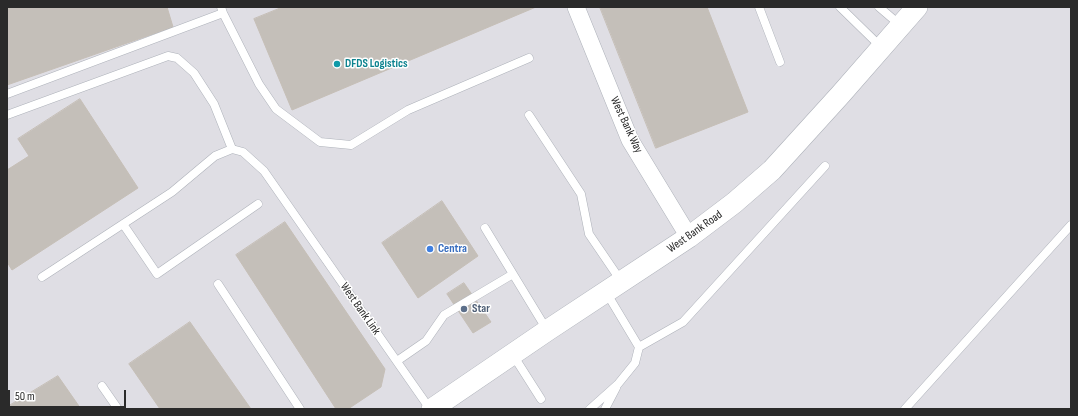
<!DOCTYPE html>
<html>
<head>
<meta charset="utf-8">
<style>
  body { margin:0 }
  #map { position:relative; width:1078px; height:416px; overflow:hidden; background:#ebe4de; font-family:"Sofia Sans Condensed",sans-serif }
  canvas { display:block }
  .frame { position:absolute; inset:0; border:8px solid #2a2a2a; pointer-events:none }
  .scale { position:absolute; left:8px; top:390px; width:118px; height:18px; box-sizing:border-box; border:2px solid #2a2a2a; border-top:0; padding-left:5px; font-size:12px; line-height:14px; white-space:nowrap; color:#2a2a2a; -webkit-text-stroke:3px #fff; paint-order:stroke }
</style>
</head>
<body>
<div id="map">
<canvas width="1078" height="416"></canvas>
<div class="frame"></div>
<div class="scale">50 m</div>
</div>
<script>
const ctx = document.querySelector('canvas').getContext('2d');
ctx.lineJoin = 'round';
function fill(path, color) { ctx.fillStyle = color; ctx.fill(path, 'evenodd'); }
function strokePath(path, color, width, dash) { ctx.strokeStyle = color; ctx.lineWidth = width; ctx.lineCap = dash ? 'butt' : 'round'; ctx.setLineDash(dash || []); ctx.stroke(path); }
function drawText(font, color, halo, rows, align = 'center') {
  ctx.font = font + ' "Sofia Sans Condensed",sans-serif'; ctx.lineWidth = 3; ctx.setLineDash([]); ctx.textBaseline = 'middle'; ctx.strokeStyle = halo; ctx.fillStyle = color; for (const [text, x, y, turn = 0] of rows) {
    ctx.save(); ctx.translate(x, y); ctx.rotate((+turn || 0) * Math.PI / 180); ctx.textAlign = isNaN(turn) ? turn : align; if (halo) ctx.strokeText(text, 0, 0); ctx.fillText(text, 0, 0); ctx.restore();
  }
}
fill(new Path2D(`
  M7,7H1071V409H7Z`), '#dfdee4');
const building = new Path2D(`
  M7,7H167L173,27L7,85Z
  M283,7H536L292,110L254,19Z
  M600,7H707L748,112L656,148Z
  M80,99L138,188L12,270L7,262V170L29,156L18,139Z
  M442,201L478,256L418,298L382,243Z
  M285,222L385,369L381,387L348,409H336L236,255Z
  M464,283L491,322L473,333L447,294Z
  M190,322L251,409H160L129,364Z
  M58,376L81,409H11L9,406Z`);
fill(building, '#c4bfb9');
strokePath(building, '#c6bfb7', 1);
const service = new Path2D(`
  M221,7L223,13L259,84L276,109L320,142L351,145L408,110L529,58
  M759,7L780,62
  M840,7L881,47
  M879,7L900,25
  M7,94L223,13
  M7,115L168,56L177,58L194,73L214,104L232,149
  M529,115L581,194L589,234L621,281
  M123,224L157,274L258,204
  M485,228L547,330
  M42,277L172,192L215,156L232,149L243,152L264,171L430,409
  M218,284L300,409
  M639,347L683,322L825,166
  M513,355L541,399
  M397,361L426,341L444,315L513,274
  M102,386L118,409
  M590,409L618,384L635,363L639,347L606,292
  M605,409L616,388
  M905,409L1071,225`);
const minor = new Path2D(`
  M576,7L630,140L689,237`);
const tertiary = new Path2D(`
  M432,409L548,330L689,237L734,203L772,170L841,94L917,7`);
strokePath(service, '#aeb2ba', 9);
strokePath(minor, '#aeb2ba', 18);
strokePath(tertiary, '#aeb2ba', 22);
strokePath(service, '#fff', 8);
strokePath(minor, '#fff', 17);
strokePath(tertiary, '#fff', 21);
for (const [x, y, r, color] of [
  [337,64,4,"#0f9aa8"],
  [430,249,4,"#3f7fe0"],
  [464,309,4,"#5c6f8a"]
]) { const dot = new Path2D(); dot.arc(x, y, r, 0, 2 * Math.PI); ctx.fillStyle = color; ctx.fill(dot); strokePath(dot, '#fff', 1.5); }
drawText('bold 12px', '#0d838f', '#fff', [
  ["DFDS Logistics",345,64]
], 'left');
drawText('12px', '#2a2a2a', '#fff', [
  ["West Bank Way",626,125,65],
  ["West Bank Road",695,232,-35],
  ["West Bank Link",360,309,55]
]);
drawText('bold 12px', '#366cbe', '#fff', [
  ["Centra",438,249]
], 'left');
drawText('bold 12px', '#4e5e75', '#fff', [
  ["Star",472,309]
], 'left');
</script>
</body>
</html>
